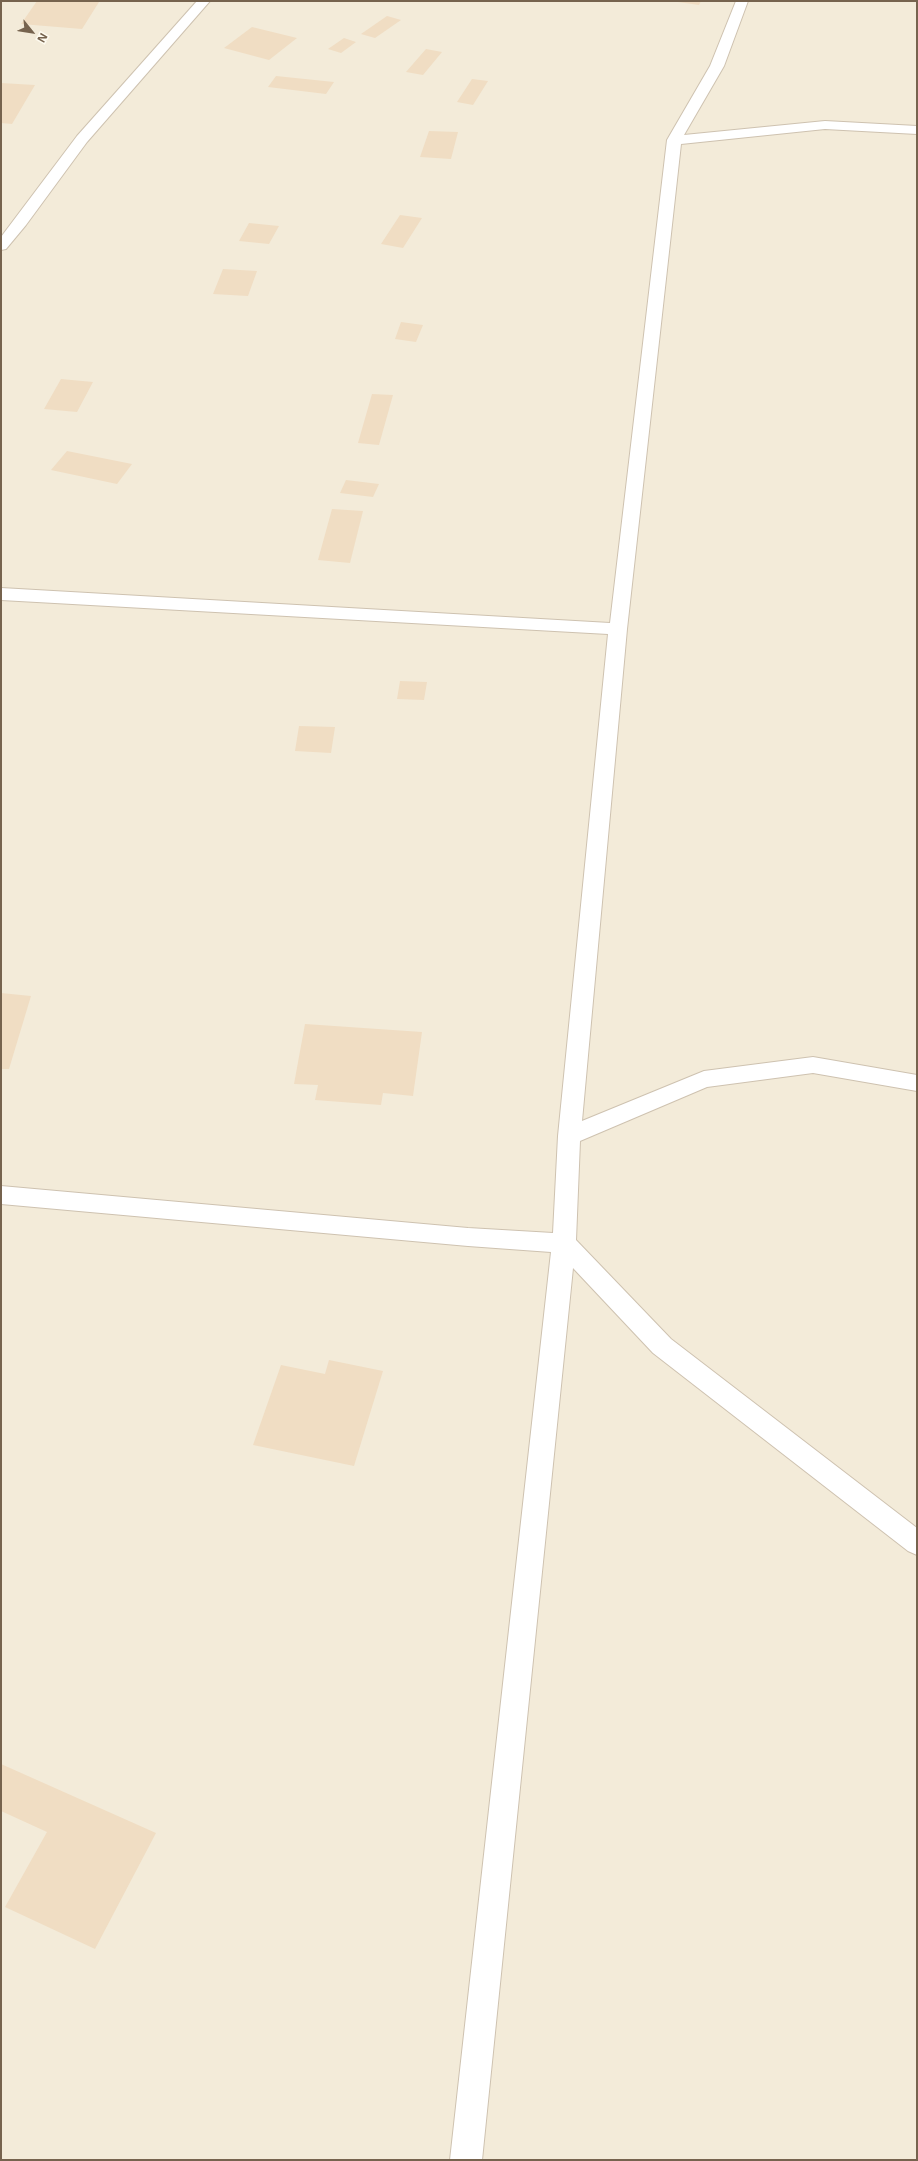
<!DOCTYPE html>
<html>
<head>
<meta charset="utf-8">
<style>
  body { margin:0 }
  #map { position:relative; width:918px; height:2161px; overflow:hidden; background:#fcf8ea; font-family:"Open Sans",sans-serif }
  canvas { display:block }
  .frame { position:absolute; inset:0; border:2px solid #76634e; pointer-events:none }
  .north { position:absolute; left:12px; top:12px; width:40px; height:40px; -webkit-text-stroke:3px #fefbf0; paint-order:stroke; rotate:120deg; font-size:11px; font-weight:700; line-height:16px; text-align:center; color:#76634e }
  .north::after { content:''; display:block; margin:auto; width:14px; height:18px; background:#76634e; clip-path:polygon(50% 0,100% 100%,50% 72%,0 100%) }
</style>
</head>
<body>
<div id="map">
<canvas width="918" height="2161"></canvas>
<div class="frame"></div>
<div class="north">N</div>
</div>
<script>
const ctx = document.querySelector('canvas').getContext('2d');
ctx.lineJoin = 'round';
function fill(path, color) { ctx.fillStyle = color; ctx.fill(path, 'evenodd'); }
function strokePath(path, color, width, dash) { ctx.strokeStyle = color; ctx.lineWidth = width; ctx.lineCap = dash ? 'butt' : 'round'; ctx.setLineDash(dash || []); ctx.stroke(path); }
fill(new Path2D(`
  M1,1H917V2160H1Z`), '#f3ebd9');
fill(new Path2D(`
  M37,1H85L99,2L82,29L21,24Z
  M671,1H701L699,5Z
  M387,16L401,20L375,38L361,34Z
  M252,27L297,38L269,60L224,48Z
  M344,38L356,42L341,53L328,49Z
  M426,49L442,52L423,75L406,72Z
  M276,76L334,82L326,94L268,87Z
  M472,79L488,81L473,105L457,102Z
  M1,83L35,85L12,124L1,123Z
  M429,131L458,132L451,159L420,157Z
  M400,215L422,218L403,248L381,244Z
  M249,223L279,226L269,244L239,241Z
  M223,269L257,271L248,296L213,294Z
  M401,322L423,325L416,342L395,339Z
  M61,379L93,382L77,412L44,409Z
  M372,394L393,395L379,445L358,443Z
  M67,451L132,464L117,484L51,470Z
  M346,480L379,484L373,497L340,493Z
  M332,509L363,511L350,563L318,560Z
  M400,681L427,682L424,700L397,699Z
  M299,726L335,727L331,753L295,751Z
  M1,993L31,996L9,1069H1Z
  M305,1024L422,1032L413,1096L383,1093L381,1105L315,1100L318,1085L294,1084Z
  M329,1360L383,1371L354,1466L253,1445L281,1365L325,1374Z
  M1,1764L156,1833L95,1949L5,1907L47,1832L1,1811Z`), '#f0ddc3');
const minor = new Path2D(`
  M197,1H210L87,142L26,225L6,249L1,250V237L77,136Z
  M736,1H748L724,66L684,135L825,121L917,126V134L825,129L681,144L627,629L582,1121L704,1071L813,1057L917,1075V1091L813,1073L707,1087L580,1141L576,1240L671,1339L917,1528V1555L908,1551L653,1353L573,1268L482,2160H450L551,1252L468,1246L1,1204V1186L468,1228L553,1233L558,1136L608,634L1,600V588L610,623L667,140L710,66Z`);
strokePath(minor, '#cec2b0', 2);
fill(minor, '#fff');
</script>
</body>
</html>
